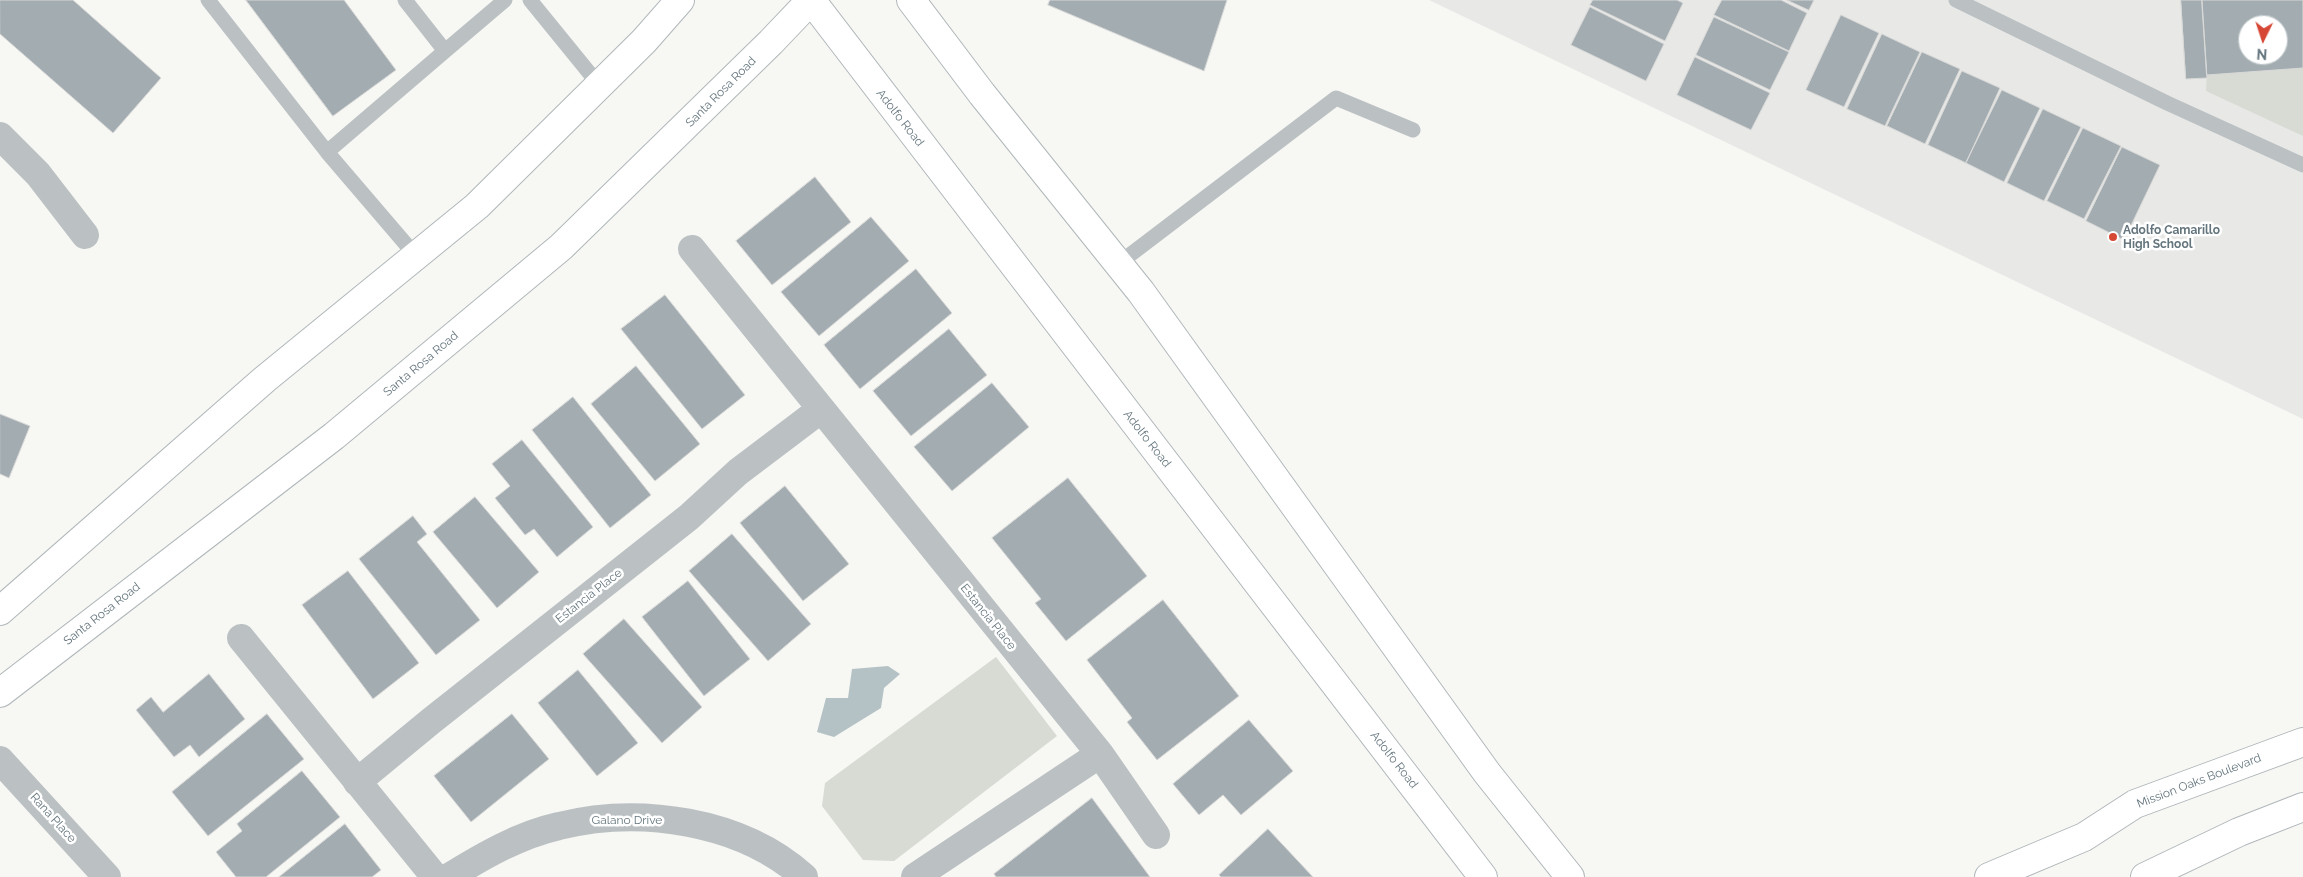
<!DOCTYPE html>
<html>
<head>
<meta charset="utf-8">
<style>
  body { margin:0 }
  #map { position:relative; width:2303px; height:877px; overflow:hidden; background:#f7f7f4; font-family:Raleway,sans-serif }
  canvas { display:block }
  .north { position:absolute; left:2238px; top:15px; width:50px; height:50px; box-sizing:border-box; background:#fff; border:1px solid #c1c8cb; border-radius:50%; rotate:184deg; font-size:14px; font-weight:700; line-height:20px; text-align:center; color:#64757d }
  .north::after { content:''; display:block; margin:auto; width:18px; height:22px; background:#d64735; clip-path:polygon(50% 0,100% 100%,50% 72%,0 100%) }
</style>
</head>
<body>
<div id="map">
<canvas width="2303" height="877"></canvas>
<div class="north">N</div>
</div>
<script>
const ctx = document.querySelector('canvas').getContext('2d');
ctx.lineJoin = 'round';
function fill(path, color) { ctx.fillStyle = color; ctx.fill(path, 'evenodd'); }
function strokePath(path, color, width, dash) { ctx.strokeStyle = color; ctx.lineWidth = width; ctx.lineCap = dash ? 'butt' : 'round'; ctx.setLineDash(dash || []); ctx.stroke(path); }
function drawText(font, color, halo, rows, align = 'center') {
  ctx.font = font + ' Raleway,sans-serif'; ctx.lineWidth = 5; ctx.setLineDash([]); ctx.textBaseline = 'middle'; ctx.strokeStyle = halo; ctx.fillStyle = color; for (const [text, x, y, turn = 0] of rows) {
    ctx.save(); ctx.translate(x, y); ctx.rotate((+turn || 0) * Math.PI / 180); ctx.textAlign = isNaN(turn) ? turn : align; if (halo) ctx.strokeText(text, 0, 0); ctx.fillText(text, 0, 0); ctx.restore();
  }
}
fill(new Path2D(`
  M1429,0H2303V419ZM2248,25H2278V55H2248Z`), '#e8e8e7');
fill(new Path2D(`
  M2303,68V136L2206,91L2207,75Z
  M996,657L1057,736L894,861L863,860L822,806L825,783Z`), '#d7dbd4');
fill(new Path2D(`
  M888,666L900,674L884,688L881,708L834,737L817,732L826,698H848L852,669Z`), '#b5c2c5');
const building = new Path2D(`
  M0,0H73L161,78L113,133L0,34Z
  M246,0H344L396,70L333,116Z
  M1050,0H1227L1204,71L1048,5Z
  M1593,0H1677L1683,3L1665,41L1590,5Z
  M1722,0H1781L1807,13L1789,51L1714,15Z
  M1787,0H1814L1809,10Z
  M2181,0H2202L2207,78L2186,79Z
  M2202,0H2303V68L2207,75ZM2248,25H2278V55H2248Z
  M1590,7L1664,44L1646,81L1571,45Z
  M1841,15L1879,33L1844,107L1806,90Z
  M1714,17L1789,52L1770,90L1696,55Z
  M1882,34L1920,52L1885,126L1847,109Z
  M1922,52L1960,69L1925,144L1887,126Z
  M1695,57L1770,93L1751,130L1677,95Z
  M1962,71L2000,88L1966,163L1928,145Z
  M2002,90L2040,108L2004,182L1966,163Z
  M2043,109L2081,127L2044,201L2007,183Z
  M2083,128L2121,146L2084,219L2047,201Z
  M2122,147L2160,165L2124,240L2086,221Z
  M815,177L851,222L772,285L736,241Z
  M871,217L909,261L819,336L781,292Z
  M916,269L952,313L860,389L824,345Z
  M665,295L745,395L702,429L621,329Z
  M949,329L987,375L911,436L873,391Z
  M636,366L700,444L655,481L591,404Z
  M992,383L1029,427L952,491L914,447Z
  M573,397L651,495L610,528L532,430Z
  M0,414L30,426L9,478L0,474Z
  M522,440L593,527L557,557L534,529L525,535L495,498L510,486L492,464Z
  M1068,478L1147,576L1066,641L1035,603L1041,599L992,538Z
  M785,486L849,564L803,601L740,523Z
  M475,497L539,572L497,608L433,532Z
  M413,516L427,534L417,542L480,620L436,655L359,559Z
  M732,534L811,624L768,661L689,571Z
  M348,571L419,663L373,699L302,605Z
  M688,581L750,659L704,696L642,617Z
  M1163,600L1239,696L1157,760L1127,722L1132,718L1087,660Z
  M624,619L702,707L662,743L583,654Z
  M578,670L638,743L597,776L538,703Z
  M209,674L245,719L199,757L190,745L174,757L136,710L151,697L163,712Z
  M267,714L304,759L208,836L172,792Z
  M512,714L549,759L471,822L434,776Z
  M1249,720L1293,771L1241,815L1223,795L1199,815L1173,784Z
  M302,771L340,817L266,877H236L216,852L242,831L237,824Z
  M1092,798L1150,877H996L994,874Z
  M345,824L381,870L372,877H279Z
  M1268,829L1313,877H1221L1219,875Z`);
fill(building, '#a3adb1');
strokePath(building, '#d8d8d7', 1);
const secondary = new Path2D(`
  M811,0L1483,877
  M911,0L982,94L1141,292L1487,773L1570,877
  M0,611L265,379L477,206L644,41L680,0
  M0,693L334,436L561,247L771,42L811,0
  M1989,877L2084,837L2135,804L2303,742
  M2145,877L2239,832L2303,807`);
strokePath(secondary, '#b0b7ba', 30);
strokePath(new Path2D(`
  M208,0L327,152
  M405,0L445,51L505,0
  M530,0L600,86
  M1956,0L2167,103L2303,165
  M416,256L327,152L445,51
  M1118,264L1336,98L1413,130`), '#bbc1c3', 15);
strokePath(new Path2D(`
  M0,136L38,174L85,235
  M692,249L1100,754L1156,835
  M241,638L435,877
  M0,760L107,877
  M357,782L431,721L689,517L738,472L820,410
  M449,877C483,856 519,835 559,826C639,806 741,820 804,877
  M915,877L1100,754`), '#bbc1c3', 28);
strokePath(secondary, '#fff', 28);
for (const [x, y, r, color] of [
  [2113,237,5,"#d64735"]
]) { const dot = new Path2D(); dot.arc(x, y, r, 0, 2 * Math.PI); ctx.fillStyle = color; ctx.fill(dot); strokePath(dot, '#fff', 2); }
drawText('12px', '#64757d', '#fff', [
  ["Santa Rosa Road",721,92,-45],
  ["Adolfo Road",900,118,52],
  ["Santa Rosa Road",421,364,-40],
  ["Adolfo Road",1147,439,52],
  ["Estancia Place",589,596,-38],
  ["Santa Rosa Road",102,614,-38],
  ["Estancia Place",988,617,51],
  ["Adolfo Road",1394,760,52],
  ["Mission Oaks Boulevard",2199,781,-21],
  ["Rana Place",53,818,48],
  ["Galano Drive",627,820]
]);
drawText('bold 12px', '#64757d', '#fff', [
  ["Adolfo Camarillo",2123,230],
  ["High School",2123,244]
], 'left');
</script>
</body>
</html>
